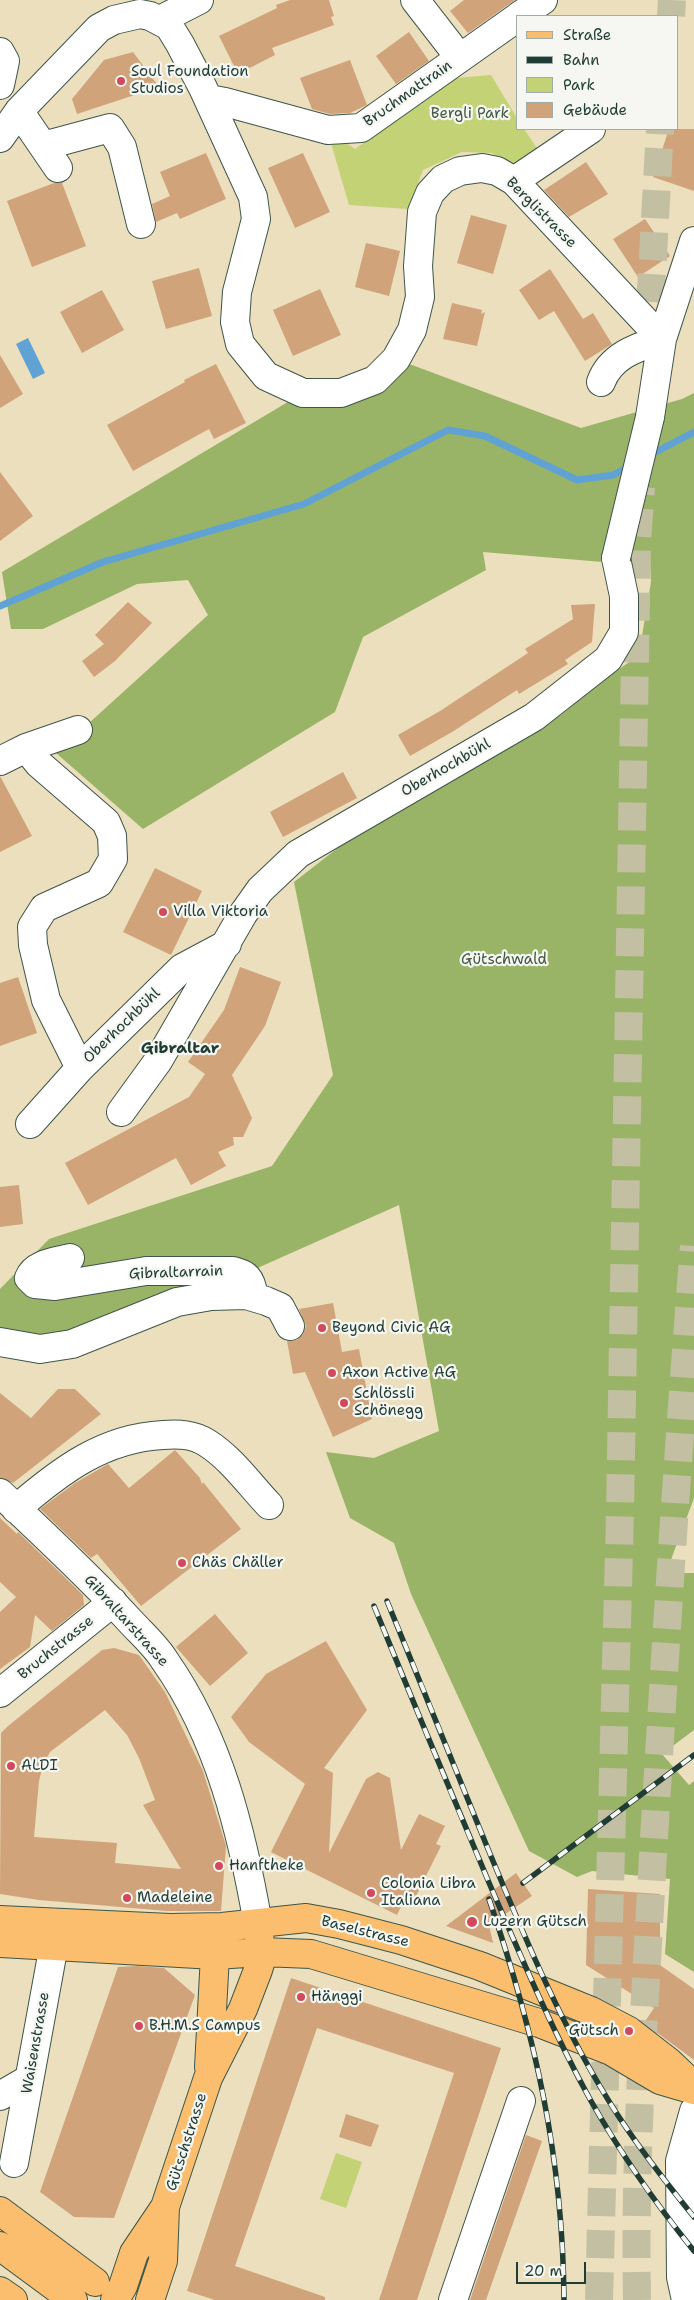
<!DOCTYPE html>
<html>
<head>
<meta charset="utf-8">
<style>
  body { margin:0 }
  #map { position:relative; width:694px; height:2300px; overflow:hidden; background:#ebdfbd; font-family:"Shantell Sans",sans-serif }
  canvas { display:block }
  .legend { position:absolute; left:516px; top:15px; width:162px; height:115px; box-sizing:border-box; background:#f6f6f2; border:1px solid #a0aca6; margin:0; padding:6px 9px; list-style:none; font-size:15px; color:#1f3d34 }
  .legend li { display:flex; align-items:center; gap:10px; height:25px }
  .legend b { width:25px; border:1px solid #a0aca6 }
  .scale { position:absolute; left:516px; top:2262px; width:70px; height:22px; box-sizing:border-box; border:2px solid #1f3d34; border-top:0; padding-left:6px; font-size:15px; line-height:18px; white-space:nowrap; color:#1f3d34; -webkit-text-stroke:4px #f6f6f2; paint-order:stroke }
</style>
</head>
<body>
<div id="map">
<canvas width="694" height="2300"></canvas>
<ul class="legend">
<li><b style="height:6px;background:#fbbe6e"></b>Straße</li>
<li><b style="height:6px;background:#1f3d34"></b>Bahn</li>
<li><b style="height:14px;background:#c2d275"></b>Park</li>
<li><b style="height:14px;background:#d0a37b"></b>Gebäude</li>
</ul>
<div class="scale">20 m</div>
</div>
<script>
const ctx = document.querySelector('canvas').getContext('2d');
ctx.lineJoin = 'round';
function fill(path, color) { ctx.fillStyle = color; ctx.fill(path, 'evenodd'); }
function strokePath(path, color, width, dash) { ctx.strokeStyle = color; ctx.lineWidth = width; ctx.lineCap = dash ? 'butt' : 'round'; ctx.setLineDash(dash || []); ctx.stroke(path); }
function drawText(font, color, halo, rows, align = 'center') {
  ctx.font = font + ' "Shantell Sans",sans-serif'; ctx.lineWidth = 4.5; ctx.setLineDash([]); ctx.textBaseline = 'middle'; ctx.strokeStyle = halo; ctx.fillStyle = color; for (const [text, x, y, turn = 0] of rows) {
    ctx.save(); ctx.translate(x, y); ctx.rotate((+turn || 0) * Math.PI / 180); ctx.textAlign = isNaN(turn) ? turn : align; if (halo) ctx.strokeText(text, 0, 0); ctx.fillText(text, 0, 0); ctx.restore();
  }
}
fill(new Path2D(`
  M491,75L518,120V129H524L541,154L517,169L492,153L462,152L423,170L408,209L349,205L331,143L342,140L355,149L456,78Z
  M336,2153L362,2162L346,2208L320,2199Z`), '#c2d275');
fill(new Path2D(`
  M396,359L581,428L682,399L694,393V1498L666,1573H694V1730L662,1754L689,1785L694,1781V1972L665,1954L670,1879L592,1871L577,1877L529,1851L411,1594L394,1543L350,1518L326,1452L374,1458L439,1431L399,1205L244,1274L198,1285L49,1337L0,1327V1289L49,1239L272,1166L333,1075L294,882L428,778L466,768L561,715L604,679L631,661L642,636L651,582L650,556L626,553L603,562L483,552L486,570L363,637L335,712L143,829L56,753L208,615L188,580L137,584L43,629H11L2,572L303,393Z`), '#99b466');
fill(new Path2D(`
  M28,338L45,373L33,379L16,344Z`), '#61a2d4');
strokePath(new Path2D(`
  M648,456L694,432
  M0,606L103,562L304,504L448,430L485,436L577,480L613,475L632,465`), '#61a2d4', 7);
fill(new Path2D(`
  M290,0H329L334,16L331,17L334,25L272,48L275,55L238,74L219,36L277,8L276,5Z
  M464,0H515L468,33L450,11Z
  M409,32L429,61L396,84L376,56Z
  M133,52L159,87L77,114L72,99L104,60Z
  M350,60L367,105L350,113L330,114L312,109L300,78Z
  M669,129H694V191L653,177Z
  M206,153L226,199L180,219L177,213L156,222L152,204L170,196L160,172Z
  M303,153L330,212L295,228L268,168Z
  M586,162L608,194L569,217L544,190Z
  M54,183H62L86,246L32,267L7,201Z
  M471,215L507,225L493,274L457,263Z
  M645,219L670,256L638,277L613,239Z
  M366,243L400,251L389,296L355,287Z
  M199,268L212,316L166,329L152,281Z
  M550,269L583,319L593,313L612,344L585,361L554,311L539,320L519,290Z
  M320,289L341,335L293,356L273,310Z
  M102,290L124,330L82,353L60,312Z
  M452,303L482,310L481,314L485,312L477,346L443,339Z
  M0,355L23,394L0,408Z
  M216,364L246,423L214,439L209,429L133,471L107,425L185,382L184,380Z
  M0,472L33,516L0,541Z
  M128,602L152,623L115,661L94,677L82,661L104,644L95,635Z
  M595,604L592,642L565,660L568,664L519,694L517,690L452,732L410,756L398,735L440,711L528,653L525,649L573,619L571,605Z
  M343,772L357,798L283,837L270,812Z
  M0,776L32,836L0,852Z
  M155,868L202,891L171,955L123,932Z
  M240,967L281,982L265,1026L232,1075L252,1118L243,1137H233L234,1145L218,1152L226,1166L191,1185L176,1158L88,1205L65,1163L189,1097L205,1074L188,1062L224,1010Z
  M18,977L37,1033L0,1046V983Z
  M19,1185L23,1224L0,1227V1187Z
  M333,1303L342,1352L359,1349L372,1419L333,1437L305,1372L293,1374L287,1341L297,1340L303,1334L306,1326L299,1309Z
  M58,1389H75L101,1414L13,1483L0,1478V1393L31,1418Z
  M175,1450L200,1478L202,1485L203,1482L241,1529L141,1606L97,1554L91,1558L40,1509L75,1483L108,1464L129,1488Z
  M0,1518L17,1534L18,1532L83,1595L84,1605L52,1631L35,1615L30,1647L0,1669V1612L16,1597L0,1582Z
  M215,1614L248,1653L210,1686L176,1647Z
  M326,1641L367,1710L324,1768L333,1773L329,1853L366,1779L378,1772L390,1778L401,1850L419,1814L445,1826L436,1844L441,1846L411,1906L403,1902L397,1915L271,1852L305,1784L249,1742L231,1717L266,1674Z
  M114,1648L139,1655L165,1692L203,1771L226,1846L221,1911H167L39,1900L0,1894L1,1733L8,1726L102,1650ZM105,1710L127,1735L139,1758L155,1800L143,1805L181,1869L115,1863L117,1843L34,1837L39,1781L43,1765L50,1752Z
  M516,1873L532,1896L489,1925L493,1943L446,1926Z
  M588,1889L660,1894V1965L694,1989V2060L644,2023L654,2008L586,1965Z
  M137,1966L164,1968L195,1995L114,2218L74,2217L40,2192L118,1967Z
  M291,1978L501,2048L417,2300H379L454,2073L317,2028L235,2266L325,2297V2300H215L187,2291Z
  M346,2114L379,2125L371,2147L339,2137Z
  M526,2135L542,2141L486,2300H470Z`), '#d0a37b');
strokePath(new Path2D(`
  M671,16L672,0
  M648,344L660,129
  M599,2300L620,1513L637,542L641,487
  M637,2300C634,2151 645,2003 653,1855C665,1652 678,1449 694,1246`), '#c2bfa2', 28, [28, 14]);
const minor = new Path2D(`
  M415,0L460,58
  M519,16L543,0
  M160,20L199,0
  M0,52L5,61L0,85
  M209,99L225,102L328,130L361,128L518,17
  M19,111L58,168
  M0,138L19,111L99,28L114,20L140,14L150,16L169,26L180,44L203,88L253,197L256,219L237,292L235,322L240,344L266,376L303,393H341L375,380L396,359L412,330L420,297L418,266L422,212L430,193L443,179L460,171L482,168L497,171L514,181L662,339
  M43,146L110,128L122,147L141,224
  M514,181L591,129
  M601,382C611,355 638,347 662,339
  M650,417L662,339L694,241
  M26,748L39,764L106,822L112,836L113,859L99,883L44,908L32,927L33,945L46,1000L80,1068
  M0,761L26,748L78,730
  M121,1112L158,1061L243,914L260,890L298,854L534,717L608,659L624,632V596L616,558
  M30,1124L80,1068L182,968L227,944
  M246,1295L266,1301L280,1307L290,1326
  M0,1342L40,1349L72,1344L177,1302L211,1296L246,1295L252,1288C249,1276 244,1274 233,1271H146L55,1286L35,1284L29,1278C35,1263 56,1262 70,1258
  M0,1493C44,1535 89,1576 130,1621C142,1634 156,1646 165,1661C219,1738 242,1832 258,1924
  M16,1509C60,1471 103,1438 163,1435C179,1434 193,1434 207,1443C231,1458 250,1485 269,1505
  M0,1693L113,1602
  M0,2096L29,2079
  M14,2163L58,1923
  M453,2300L521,2101
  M686,2300L681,2277L680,2161L694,2111`);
const major = new Path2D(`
  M0,1920L170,1928L222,1927L306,1918L339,1924L401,1940L480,1966L591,2011L629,2031L669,2062L694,2086
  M0,1943L215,1955L262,1952L311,1954L539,2023L611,2051L660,2080L694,2090
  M209,2067L215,1955L224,1940
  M0,2291L13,2300
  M115,2300L123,2286L134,2253L165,2207L208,2078L243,2009L258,1970L262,1957L259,1935
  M150,2300L163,2261L165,2207`);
const highway = new Path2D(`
  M0,2211L95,2282
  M0,2246L73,2300`);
strokePath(minor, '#3e5549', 30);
strokePath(major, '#3e5549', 30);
strokePath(highway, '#3e5549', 30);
strokePath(minor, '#fff', 28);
strokePath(major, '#fbbe6e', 28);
strokePath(highway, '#fbbe6e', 28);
const rail = new Path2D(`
  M387,1601C421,1683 454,1766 488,1849C526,1941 565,2034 619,2117C642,2152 668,2185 694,2217
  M374,1606C412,1699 451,1793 490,1885C522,1959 553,2032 591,2101C621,2154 656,2204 694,2251
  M523,1883L694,1755
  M489,1899C535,2034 563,2157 564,2300`);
strokePath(rail, '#1f3d34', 5.5);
strokePath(rail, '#f6f6f2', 4, [11]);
const minorBridge = new Path2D(`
  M616,558L650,417`);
strokePath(minorBridge, '#3e5549', 30, []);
strokePath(minorBridge, '#fff', 28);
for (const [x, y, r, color] of [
  [121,81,5,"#d1495b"],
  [163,912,5,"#d1495b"],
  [322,1328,5,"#d1495b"],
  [332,1373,5,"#d1495b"],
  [344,1403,5,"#d1495b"],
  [182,1563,5,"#d1495b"],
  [11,1766,5,"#d1495b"],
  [219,1866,5,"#d1495b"],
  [371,1893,5,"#d1495b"],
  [127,1898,5,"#d1495b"],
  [472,1922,6,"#d1495b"],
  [301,1997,5,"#d1495b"],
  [139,2026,5,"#d1495b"],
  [629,2031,5,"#d1495b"]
]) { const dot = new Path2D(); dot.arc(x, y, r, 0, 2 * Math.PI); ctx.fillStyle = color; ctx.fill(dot); strokePath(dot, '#f6f6f2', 2); }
drawText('15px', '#1f3d34', '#f6f6f2', [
  ["Soul Foundation",131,72],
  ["Studios",131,89],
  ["Villa Viktoria",173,912],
  ["Beyond Civic AG",332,1328],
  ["Axon Active AG",342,1373],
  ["Schlössli",354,1394],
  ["Schönegg",354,1411],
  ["Chäs Chäller",192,1563],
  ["ALDI",21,1766],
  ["Hanftheke",229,1866],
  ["Colonia Libra",381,1884],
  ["Italiana",381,1901],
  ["Madeleine",137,1898],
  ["Luzern Gütsch",483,1922],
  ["Hänggi",311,1997],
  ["B.H.M.S Campus",149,2026],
  ["Gütsch",619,2031,"right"]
], 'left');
drawText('15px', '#1f3d34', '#f6f6f2', [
  ["Bruchmattrain",408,94,-35],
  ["Berglistrasse",541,213,45],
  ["Oberhochbühl",446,768,-30],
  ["Oberhochbühl",122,1026,-44],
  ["Gibraltarrain",176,1273,-2],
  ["Gibraltarstrasse",126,1621,48],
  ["Bruchstrasse",56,1648,-39],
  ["Baselstrasse",365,1932,14],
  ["Waisenstrasse",36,2043,-80],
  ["Gütschstrasse",187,2142,-72]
]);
drawText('15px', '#405b41', '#f6f6f2', [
  ["Bergli Park",470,114],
  ["Gütschwald",504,960]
]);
drawText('bold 16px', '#1f3d34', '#f6f6f2', [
  ["Gibraltar",180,1049]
]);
</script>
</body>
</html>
